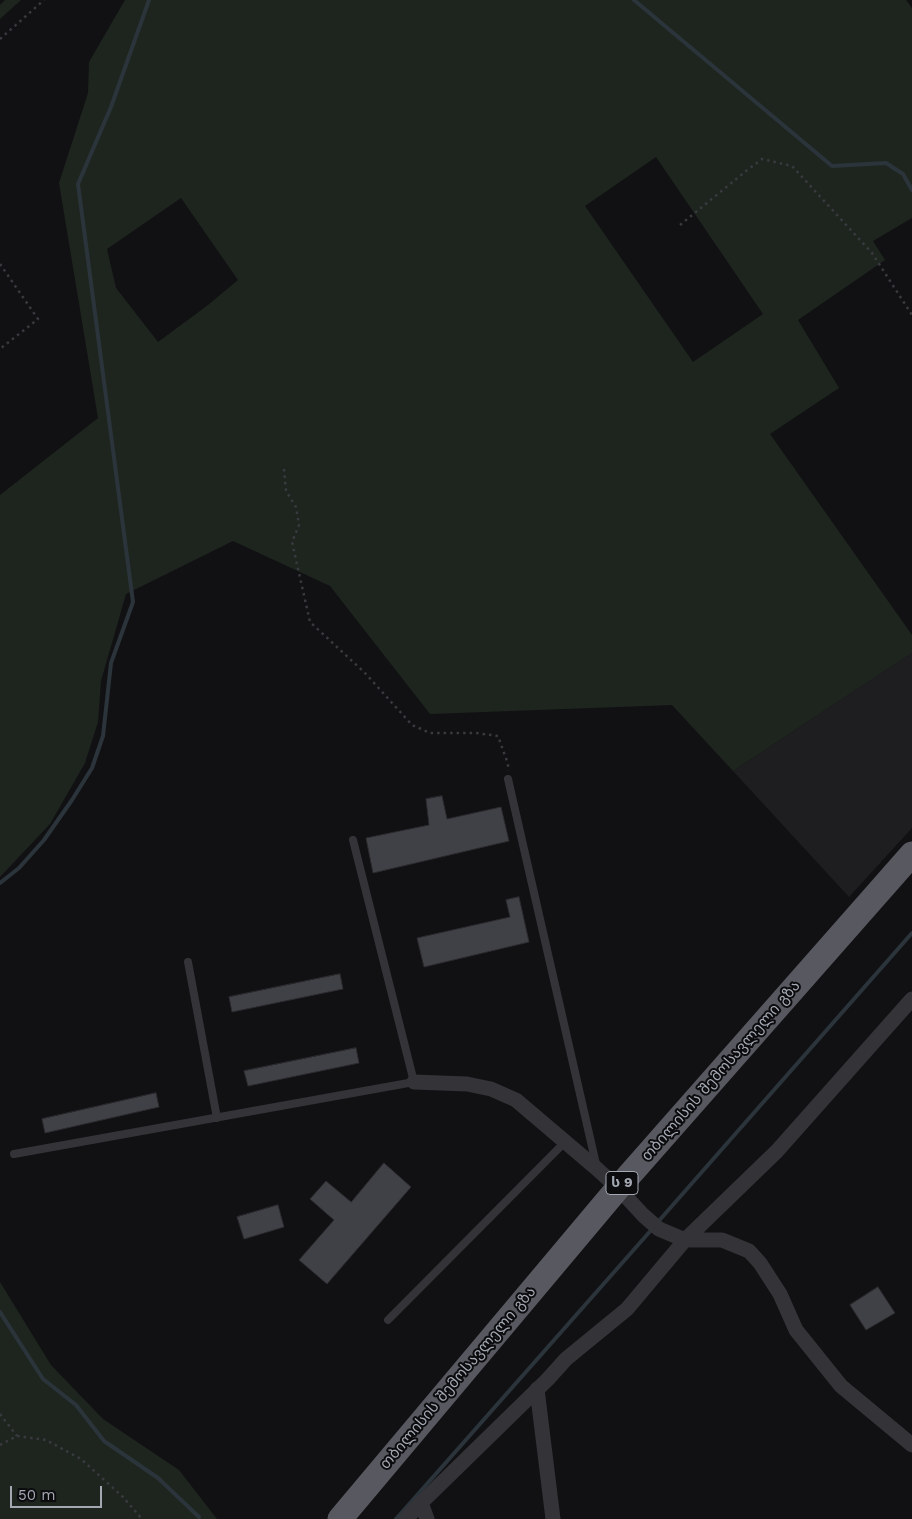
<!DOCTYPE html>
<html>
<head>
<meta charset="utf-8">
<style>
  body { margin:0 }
  #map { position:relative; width:912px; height:1519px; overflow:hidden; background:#111113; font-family:"Work Sans",sans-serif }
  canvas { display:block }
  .scale { position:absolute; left:10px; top:1486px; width:92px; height:22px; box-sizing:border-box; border:2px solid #a3a8b3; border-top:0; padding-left:6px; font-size:15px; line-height:18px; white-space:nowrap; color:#a3a8b3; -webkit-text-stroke:4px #0c0c0e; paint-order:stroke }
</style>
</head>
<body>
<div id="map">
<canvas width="912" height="1519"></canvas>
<div class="scale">50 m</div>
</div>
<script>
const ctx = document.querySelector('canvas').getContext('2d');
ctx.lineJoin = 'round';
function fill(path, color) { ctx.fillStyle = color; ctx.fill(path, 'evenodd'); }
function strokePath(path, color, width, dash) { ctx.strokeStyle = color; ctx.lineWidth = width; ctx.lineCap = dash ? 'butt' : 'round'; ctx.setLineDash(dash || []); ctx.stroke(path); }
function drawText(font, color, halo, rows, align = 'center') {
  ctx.font = font + ' "Work Sans","Noto Sans Georgian",sans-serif'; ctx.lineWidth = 4; ctx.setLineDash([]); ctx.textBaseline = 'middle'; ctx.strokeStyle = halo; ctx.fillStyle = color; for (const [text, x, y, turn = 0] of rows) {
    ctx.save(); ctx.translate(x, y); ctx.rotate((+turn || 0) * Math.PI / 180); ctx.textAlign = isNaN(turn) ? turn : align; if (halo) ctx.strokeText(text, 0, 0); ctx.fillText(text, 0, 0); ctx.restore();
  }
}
fill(new Path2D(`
  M912,653V828L849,897L733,771Z`), '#1e1d20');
fill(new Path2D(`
  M5,0H21L0,19V5Z
  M125,0H906L912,8V218L873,241L885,260L798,320L839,388L770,434L912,635V653L733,771L672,705L430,714L330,586L233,541L126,594L101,681L98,722L85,763L50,824L0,877V495L98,418L59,183L88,93L89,62ZM656,157L763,314L693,362L585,206ZM181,198L238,280L208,305L158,342L116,288L107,249Z
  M0,1282L51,1365L103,1419L179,1470L217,1519H0Z`), '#1e251f');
strokePath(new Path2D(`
  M634,0L832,166L886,163L903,174L912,190
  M0,883L19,868L44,840L72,800L92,768L103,736L111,663L133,602L78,184L111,107L149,0
  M657,1223L912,933
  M0,1312L43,1379L76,1405L104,1441L158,1478L199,1517
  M396,1519L653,1228`), '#2b343b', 4);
const building = new Path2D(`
  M442,796L447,819L501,807L509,841L373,873L366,838L429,825L426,799Z
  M519,897L529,942L424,967L417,938L510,917L506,900Z
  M340,974L343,989L232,1012L229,997Z
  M356,1048L359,1063L248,1086L244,1071Z
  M156,1093L159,1107L45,1133L42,1119Z
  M384,1163L411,1187L327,1284L299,1260L334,1220L310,1199L326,1181L351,1202Z
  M278,1205L284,1227L244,1239L237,1217Z
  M878,1287L895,1313L866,1330L850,1305Z`);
fill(building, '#404146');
strokePath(building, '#2c2b2f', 1);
strokePath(new Path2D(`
  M0,39L44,0
  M680,225L746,171L762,159L792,166L872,253L912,315
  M0,264L38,319L0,349
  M284,469L286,491L296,507L299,525L292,542L310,622L365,673L412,725L430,733H476L498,736L508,764V771
  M0,1414L17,1436
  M0,1445L17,1436L46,1440L81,1459L123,1497L142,1519`), '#393a3f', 2.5, [2.5, 4]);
strokePath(new Path2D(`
  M508,779L596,1164
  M188,962L217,1118
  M14,1154L414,1082L353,840
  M388,1320L565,1142`), '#333338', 8);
strokePath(new Path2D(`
  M414,1082L467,1084L491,1089L516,1100L596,1168L618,1188L643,1215L659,1229L685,1240H722L749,1251L760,1263L780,1294L796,1330L841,1386L912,1445
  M537,1389L553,1519
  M421,1503L427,1519
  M406,1519L421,1503L548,1379L566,1359L627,1309L685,1240L777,1151L912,999`), '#333338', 15);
strokePath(new Path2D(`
  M340,1519L618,1188L912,854`), '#575860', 25);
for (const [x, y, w] of [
  [622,1183,32]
]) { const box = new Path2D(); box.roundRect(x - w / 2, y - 11.5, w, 23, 4); ctx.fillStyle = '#0c0c0e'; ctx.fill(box); strokePath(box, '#a3a8b3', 1); }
drawText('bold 14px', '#a3a8b3', null, [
  ["ს 9",622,1183]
]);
drawText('15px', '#a3a8b3', '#0c0c0e', [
  ["თბილისის შემოსავლელი გზა",721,1071,-49],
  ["თბილისის შემოსავლელი გზა",458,1378,-50]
]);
</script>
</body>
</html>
